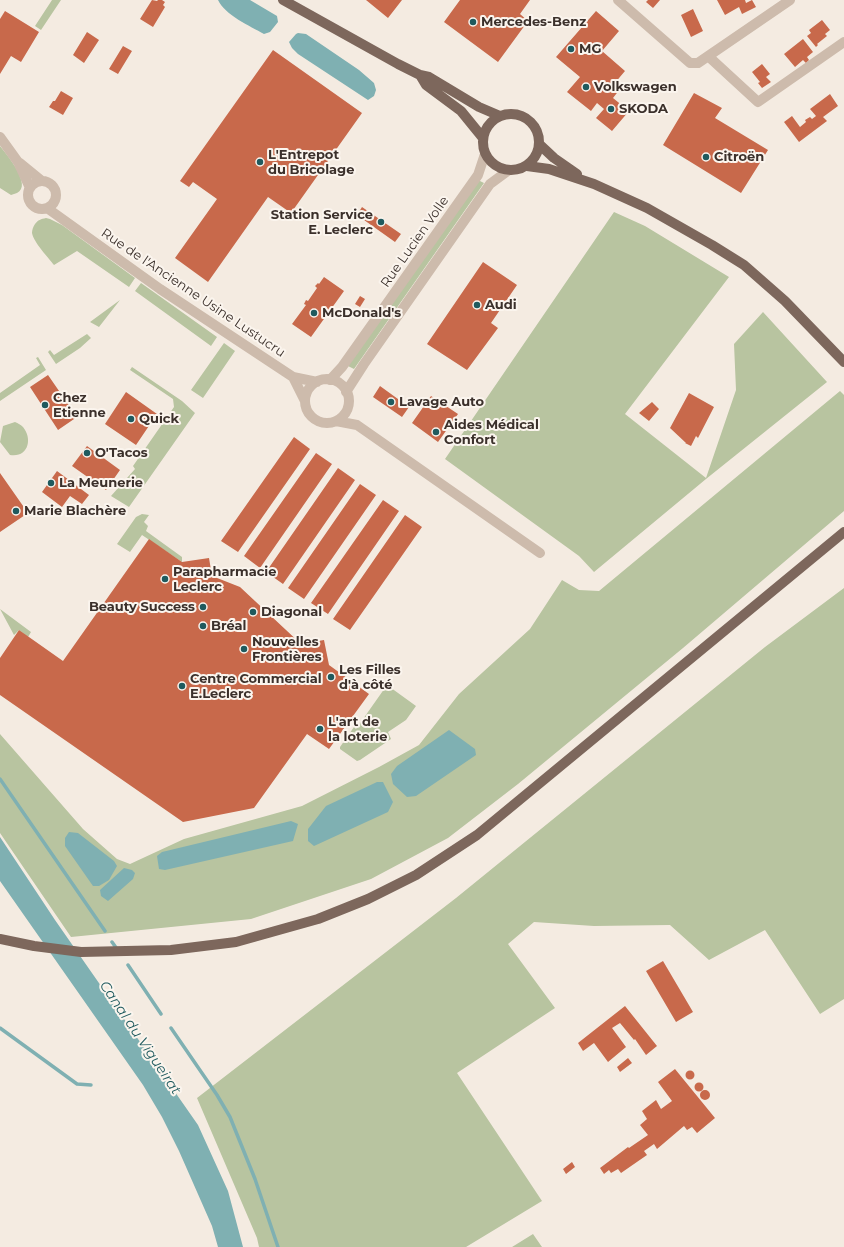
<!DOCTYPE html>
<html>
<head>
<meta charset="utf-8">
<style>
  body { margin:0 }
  canvas { display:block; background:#f4ebe1 }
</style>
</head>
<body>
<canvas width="844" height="1247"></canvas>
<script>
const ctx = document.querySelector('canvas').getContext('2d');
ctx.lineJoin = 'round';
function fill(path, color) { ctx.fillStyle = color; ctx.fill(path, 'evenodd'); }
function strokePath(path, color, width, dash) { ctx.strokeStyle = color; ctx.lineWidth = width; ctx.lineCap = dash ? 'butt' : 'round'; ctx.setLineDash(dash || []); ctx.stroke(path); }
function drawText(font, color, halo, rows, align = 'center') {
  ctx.font = font + ' Montserrat,sans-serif'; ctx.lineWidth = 4; ctx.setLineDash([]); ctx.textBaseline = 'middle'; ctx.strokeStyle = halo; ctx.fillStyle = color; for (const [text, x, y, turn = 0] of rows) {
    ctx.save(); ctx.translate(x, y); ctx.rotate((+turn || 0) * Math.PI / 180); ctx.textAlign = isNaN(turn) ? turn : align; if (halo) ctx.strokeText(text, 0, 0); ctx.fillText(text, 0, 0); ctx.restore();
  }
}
fill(new Path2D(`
  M52,0H61L41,30L35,26Z
  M0,146C6,154 33,185 17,193C15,194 13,194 11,195L0,188Z
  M478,180L484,183L354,369L348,366Z
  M614,212L645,226L729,277L625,414L706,478L736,390L734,344L763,312L827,382L706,479L594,572L579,556L445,459Z
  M46,218L50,219L62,225L135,278L129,287L77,251L54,265C48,257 34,243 32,233C32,230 33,227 35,224C38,220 41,219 46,218Z
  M141,283L217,337L211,346L135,291Z
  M120,300L99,327L90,322Z
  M87,334L91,338L80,348L56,364L48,352L50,350L54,355Z
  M224,343L235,351L203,398L191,390Z
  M38,357L46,370L0,401V393L40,365L36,358Z
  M132,367L182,401L195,413L129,507L111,496L135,469L133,466L174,407L173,399L130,370Z
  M840,391L844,395V511L683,648L518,784L448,838L371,879L251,919L71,937L0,833V734L83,829L117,859L130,864L184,839L302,806L379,767L419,745L459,694L530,629L562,580L579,590L599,591Z
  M15,422C18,423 21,425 23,427C33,439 28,458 10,455L0,442L3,426Z
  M142,514L149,515L144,522L148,526L146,531L182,557V562L142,535L130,552L117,544L136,517Z
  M844,588V999L820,1014L765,930L709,960L670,925L594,926L534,922L508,944L555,1008L457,1073L542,1201L466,1247H259L257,1238L197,1098L456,898L765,647Z
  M0,609L31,632L28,637L19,630L14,635Z
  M387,685L416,706L406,720L388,732L391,739L360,760L357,761L340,749V747L354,727L356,729Z
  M533,1234L542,1247H512Z`), '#b8c4a0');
fill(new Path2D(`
  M218,0H250L277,16L278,22L270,32L264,34C250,26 225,15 218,0Z
  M298,33L306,34L359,70L374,83L376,90L374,96L368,100L298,54L292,48L289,42L296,34Z
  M449,730L475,749L476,755L416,796L407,797L393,784L391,774L397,766Z
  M377,782H383L393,802L388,812L314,846L308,841V829L326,806Z
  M291,821L298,824L293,841L165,870L159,869L157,856L162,852Z
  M69,832L78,833L114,861L117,866L109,880L99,886H93L65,846V838Z
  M0,837L55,920L198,1125L228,1191L243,1247H218L212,1226L179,1151L162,1117L143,1085L0,881Z
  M124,868L132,870L135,873L133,879L108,901L101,896L100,890Z`), '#7fb0b2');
strokePath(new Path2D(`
  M0,779L105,931
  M112,942L117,949
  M128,965L161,1014
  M0,1028L77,1084L91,1085
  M171,1028L217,1095L230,1117L255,1179L278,1247`), '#7fb0b2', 3.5);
fill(new Path2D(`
  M152,0L157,1L158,0H162L165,2L163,5L165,7L153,27L140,19Z
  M366,0H402L388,18Z
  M460,0H530L520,14L528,21L498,62L444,22Z
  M648,0H660L653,8L646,2Z
  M717,0H745L746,3L752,0L756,7L742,14L739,7L725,15Z
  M693,9L703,31L691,37L681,15Z
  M5,11L39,32L21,62L11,56L0,74V19Z
  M596,11L619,31L602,51L625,71L614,84L620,89L613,98L629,111L612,131L596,118L604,109L597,103L591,111L567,92L580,77L556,57Z
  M822,20L830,30L825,34L827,36L817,44L818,45L816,47L807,36L811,33L809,30Z
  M87,32L99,40L84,63L73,55Z
  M803,39L813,52L807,57L809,60L806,63L803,60L795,67L784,54Z
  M123,46L132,51L118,74L109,69Z
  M273,50L362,113L291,213L268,197L208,282L175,258L217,199L193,182L189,187L180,181Z
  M762,64L770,74L766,77L771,82L762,88L758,83L760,82L752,72Z
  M61,91L73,98L63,115L49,107L53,101H55Z
  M694,93L722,108L715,118L768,150L741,193L663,145Z
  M830,94L838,106L823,117L827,121L799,142L784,122L792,116L800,127L806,122L805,120L810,117L812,119L816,116L810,109Z
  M362,207L401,234L395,242L357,215Z
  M483,262L517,285L491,323L498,328L467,370L427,344Z
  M324,277L344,291L311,337L292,324L306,305L304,304L306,300L308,301L317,288L315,286L318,283L319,284Z
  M360,296L365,299L360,307L355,304Z
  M48,375L77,417L58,430L30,387Z
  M380,386L409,407L402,417L373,397Z
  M126,392L157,414L136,445L105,424Z
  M689,393L714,407L698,438L696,436L691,446L685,443H686L670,428Z
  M431,396L458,414L438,442L412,423Z
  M652,402L659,409L649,421L639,413Z
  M294,437L310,449L238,552L221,541Z
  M87,446L120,470L106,490L72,466Z
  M316,453L332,464L260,568L244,556Z
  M338,468L355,480L283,584L266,572Z
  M57,471L89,495L82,504L70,496L62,507L42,492Z
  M0,473L28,513L0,532Z
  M360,484L376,495L304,599L288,588Z
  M383,500L399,511L328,614L311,603Z
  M405,515L422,527L350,630L333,619Z
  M149,539L182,562L209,558L212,576L240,587L301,644L324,640L329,665L369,694L329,749L307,734L254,808L183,822L0,695V658L19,630L63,661Z
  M663,961L693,1012L676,1022L646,971Z
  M625,1006L657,1046L646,1055L635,1039L634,1040L620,1023L612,1028L626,1047L608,1062L594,1043L583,1051L578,1043Z
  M628,1058L632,1063L620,1072L617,1067Z
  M675,1069L715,1118L697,1133L692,1127L687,1130L684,1126L657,1149L654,1144L644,1151L647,1155L621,1173L618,1169L611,1173L609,1170L604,1174L600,1168L628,1147L629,1148L648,1135L640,1125L647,1119L642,1111L656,1100L661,1109L672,1101L658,1082Z
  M685.5 1075a4.5 4.5 0 1 1 9 0a4.5 4.5 0 1 1-9 0Z
  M694.5 1087a4.5 4.5 0 1 1 9 0a4.5 4.5 0 1 1-9 0Z
  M700 1095a5 5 0 1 1 10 0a5 5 0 1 1-10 0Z
  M572,1162L575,1167L566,1174L563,1169Z`), '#c8694b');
strokePath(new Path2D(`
  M618,0L690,63H698L790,0
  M708,56L758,102L844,42
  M0,137L18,162L30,188
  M20,163L42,181
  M28 195a14 14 0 1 1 28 0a14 14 0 1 1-28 0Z
  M47,208L160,289L293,377L317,382
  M293,377L305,401
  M305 401a22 22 0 1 1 44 0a22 22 0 1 1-44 0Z
  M330,380L342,367L478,175L485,154
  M346,392L364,364L490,184L509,170
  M336,421L357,425L540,553`), '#cdbbac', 10);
strokePath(new Path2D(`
  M283,0L398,64L420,75L429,77L479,107L500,116
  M420,75L426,85L461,111L483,138
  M483 142a28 28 0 1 1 56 0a28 28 0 1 1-56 0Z
  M539,144L554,158L577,174
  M527,166L549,169L594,184L647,208L712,245L744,265L785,301L844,362
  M0,939L34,946L81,952L171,950L236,942L318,919L368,899L416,875L477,835L844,532`), '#7d675c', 10);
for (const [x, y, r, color] of [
  [473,22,4,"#1f5a5e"],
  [571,49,4,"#1f5a5e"],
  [586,87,4,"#1f5a5e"],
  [611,109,4,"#1f5a5e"],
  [706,157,4,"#1f5a5e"],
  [260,162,4,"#1f5a5e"],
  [381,222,4,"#1f5a5e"],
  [477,305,4,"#1f5a5e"],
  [314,313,4,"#1f5a5e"],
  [391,402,4,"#1f5a5e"],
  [45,405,4,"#1f5a5e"],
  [131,419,4,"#1f5a5e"],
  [436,432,4,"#1f5a5e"],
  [87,453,4,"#1f5a5e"],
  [51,483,4,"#1f5a5e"],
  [16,511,4,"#1f5a5e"],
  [165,579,4,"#1f5a5e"],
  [203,607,4,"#1f5a5e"],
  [253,612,4,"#1f5a5e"],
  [203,626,4,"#1f5a5e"],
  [244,649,4,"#1f5a5e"],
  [331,677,4,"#1f5a5e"],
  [182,686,4,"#1f5a5e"],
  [320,729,4,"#1f5a5e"]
]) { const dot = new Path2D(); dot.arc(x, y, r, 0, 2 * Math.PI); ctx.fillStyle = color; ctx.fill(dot); strokePath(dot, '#fbf5ee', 1.5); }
drawText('bold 13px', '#3b302b', '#fbf5ee', [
  ["Mercedes-Benz",481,22],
  ["MG",579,49],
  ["Volkswagen",594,87],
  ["SKODA",619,109],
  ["L'Entrepot",268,155],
  ["du Bricolage",268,170],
  ["Citroën",714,157],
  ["Station Service",373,215,"right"],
  ["E. Leclerc",373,230,"right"],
  ["Audi",485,305],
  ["McDonald's",322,313],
  ["Chez",53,398],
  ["Etienne",53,413],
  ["Lavage Auto",399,402],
  ["Quick",139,419],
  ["Aides Médical",444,425],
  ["Confort",444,440],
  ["O'Tacos",95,453],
  ["La Meunerie",59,483],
  ["Marie Blachère",24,511],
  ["Parapharmacie",173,572],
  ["Leclerc",173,587],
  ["Beauty Success",195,607,"right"],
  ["Diagonal",261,612],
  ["Bréal",211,626],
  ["Nouvelles",252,642],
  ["Frontières",252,657],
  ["Les Filles",339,670],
  ["d'à côté",339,685],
  ["Centre Commercial",190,679],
  ["E.Leclerc",190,694],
  ["L'art de",328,722],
  ["la loterie",328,737]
], 'left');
drawText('13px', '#3b302b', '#fbf5ee', [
  ["Rue Lucien Volle",415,242,-55],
  ["Rue de l'Ancienne Usine Lustucru",193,293,34]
]);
drawText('italic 14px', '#1f5a5e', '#fbf5ee', [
  ["Canal du Vigueirat",140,1038,56]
]);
</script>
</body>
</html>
